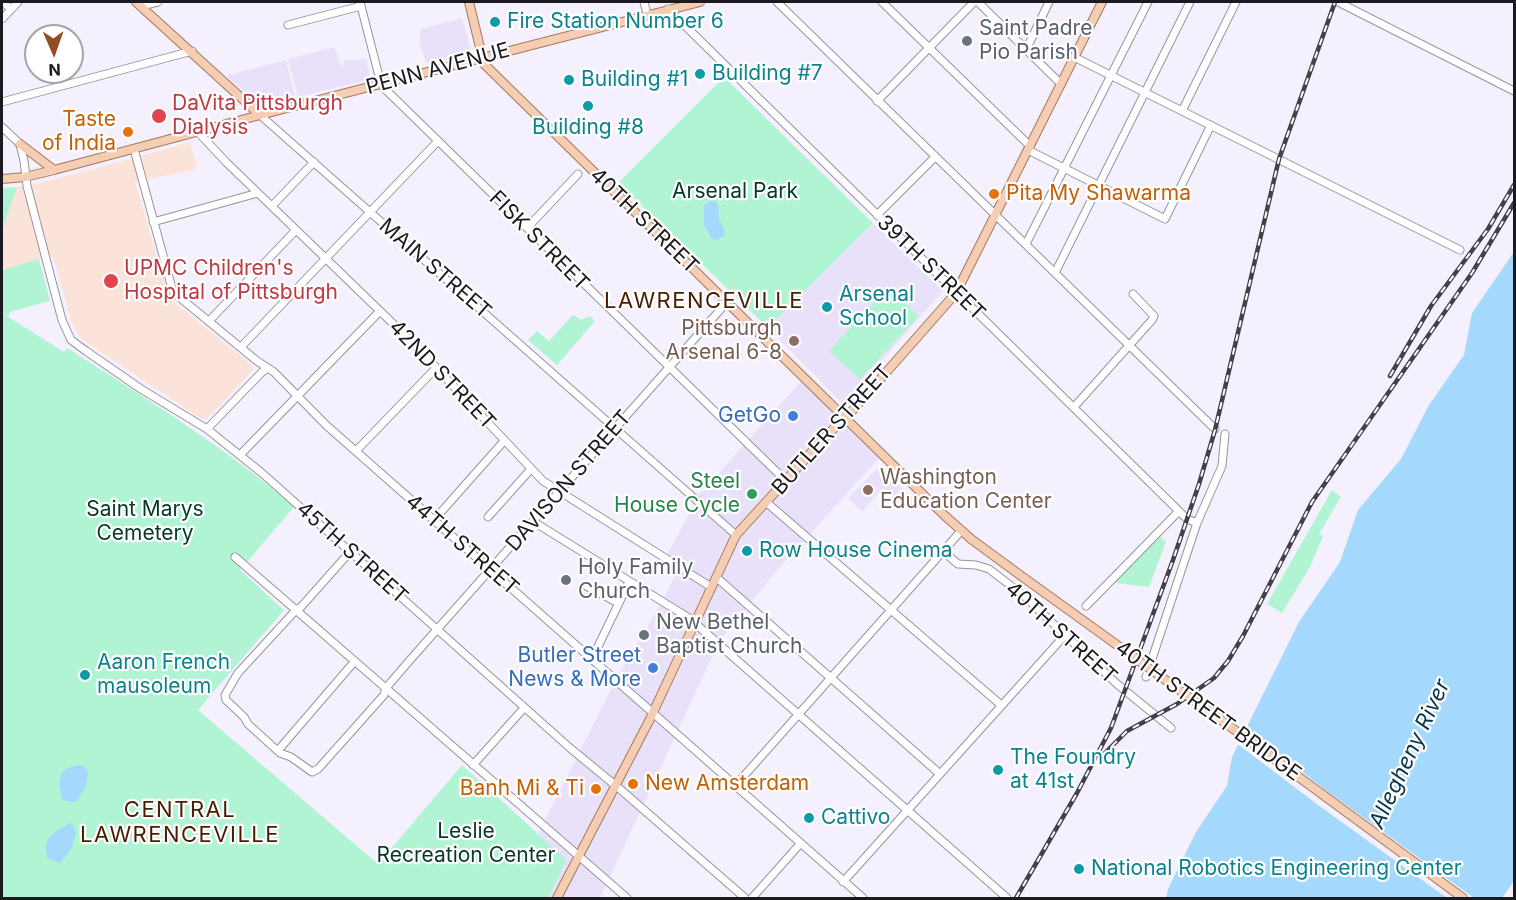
<!DOCTYPE html>
<html>
<head>
<meta charset="utf-8">
<style>
  body { margin:0 }
  #map { position:relative; width:1516px; height:900px; overflow:hidden; background:#f4f0fd; font-family:Inter,sans-serif }
  canvas { display:block }
  .frame { position:absolute; inset:0; border:3px solid #1c1a20; pointer-events:none }
  .north { position:absolute; left:24px; top:24px; width:60px; height:60px; box-sizing:border-box; background:#fff; border:2px solid #a4a3a6; border-radius:50%; rotate:178deg; font-size:16px; font-weight:700; line-height:24px; text-align:center; color:#1c1a20 }
  .north::after { content:''; display:block; margin:auto; width:21px; height:27px; background:#924d22; clip-path:polygon(50% 0,100% 100%,50% 72%,0 100%) }
</style>
</head>
<body>
<div id="map">
<canvas width="1516" height="900"></canvas>
<div class="frame"></div>
<div class="north">N</div>
</div>
<script>
const ctx = document.querySelector('canvas').getContext('2d');
ctx.lineJoin = 'round';
function fill(path, color) { ctx.fillStyle = color; ctx.fill(path, 'evenodd'); }
function strokePath(path, color, width, dash) { ctx.strokeStyle = color; ctx.lineWidth = width; ctx.lineCap = dash ? 'butt' : 'round'; ctx.setLineDash(dash || []); ctx.stroke(path); }
function drawText(font, color, halo, rows, align = 'center') {
  ctx.font = font + ' Inter,sans-serif'; ctx.lineWidth = 4.5; ctx.setLineDash([]); ctx.textBaseline = 'middle'; ctx.strokeStyle = halo; ctx.fillStyle = color; for (const [text, x, y, turn = 0] of rows) {
    ctx.save(); ctx.translate(x, y); ctx.rotate((+turn || 0) * Math.PI / 180); ctx.textAlign = isNaN(turn) ? turn : align; if (halo) ctx.strokeText(text, 0, 0); ctx.fillText(text, 0, 0); ctx.restore();
  }
}
fill(new Path2D(`
  M462,18L471,51L426,63L420,43V31L422,29Z
  M335,47L341,66L344,65L343,61L352,59L353,61L366,58L370,77L367,80L298,97L288,59Z
  M286,60L295,96L262,105L227,77L228,75Z
  M873,223L943,291L843,404L768,328Z
  M805,377L879,458L778,569L719,642L600,898H548L567,860L538,834L615,681L662,602L680,565L667,555L700,494Z
  M879,467L915,500L907,509L883,488L862,511L848,498Z`), '#e8e1f9');
fill(new Path2D(`
  M190,142L197,169L135,182L168,294L175,303L253,366V370L208,418L202,419L80,338L72,323L53,256L2,270V231L17,187L36,184L127,160Z`), '#fbe3d9');
fill(new Path2D(`
  M724,77L873,223L768,328L618,183Z
  M17,187L2,231V188Z
  M39,259L50,301L9,312V316L2,313L64,352L67,348C145,398 224,446 294,507L240,570L284,610L198,710L378,864L462,765L567,860L548,898H2V270Z
  M888,287L919,316L860,379L829,351Z
  M573,315L581,320L590,316L595,321L557,365L528,340L537,331L549,341Z
  M1332,490L1341,497L1319,534L1323,536L1310,567L1282,613L1267,604Z
  M1158,535L1166,542L1149,587L1116,583L1117,577Z`), '#b1f4d4');
fill(new Path2D(`
  M710,201H715L718,205L719,218L725,232L724,236L717,240L712,239L704,225V205Z
  M1514,252V881L1502,898H1166L1168,889L1196,832L1227,786L1232,757L1299,622L1340,562L1358,510L1401,459L1429,405L1464,355L1472,313Z
  M80,765L88,770L86,786L77,801L69,802L62,799C58,780 57,767 80,765Z
  M70,823L73,824L76,833L71,849L60,863L48,859C47,856 46,852 46,849C45,836 60,828 70,823Z`), '#a4d9fd');
fill(new Path2D(`
  M1243,726L1323,788L1474,898H1447L1318,805L1235,742Z`), '#f4f0fd');
const minor = new Path2D(`
  M3,2L11,9
  M360,2L381,84L386,90L785,480
  M644,2L647,14
  M777,2L1215,429
  M882,2L1030,146
  M978,2L1061,84
  M1338,2L1514,91
  M141,6L158,2
  M668,9L1187,519L1197,523
  M2,19L18,2
  M288,25L361,6
  M1026,50L1049,2
  M1074,57L1460,250
  M877,101L974,2
  M2,102L192,51
  M1182,111L1236,2
  M260,115L736,535
  M2,127L20,144L24,161L27,186L62,320L71,340L86,351L141,389L207,429L262,473L570,748L621,790L745,898
  M197,131L227,163L410,340L543,481L711,587
  M134,149L173,292L257,361L274,372L326,425L863,898
  M1028,150L1165,219L1211,125
  M272,206L314,162
  M877,215L935,157
  M153,222L258,193
  M527,228L578,174
  M1026,244L1148,2
  M1055,273L1190,2
  M209,321L296,230
  M241,347L438,141
  M1074,407L1152,320L1154,316L1133,294
  M207,429L262,372L268,368
  M356,451L436,368
  M240,455L380,311
  M766,502L1001,705
  M488,517L531,469
  M434,520L504,441
  M534,522L689,618L1007,898
  M944,552L958,564L976,565L989,569L1023,595L1117,684L1171,728
  M349,553L301,607L296,610L238,673L225,695L226,700L244,717L248,724L280,753L291,757L312,772L318,769L384,695L386,688L410,660L727,302
  M235,557L627,898
  M716,577L940,774
  M586,586L618,603
  M1086,606L1179,511
  M592,659L629,582
  M1146,677L1197,523L1222,466L1225,434
  M281,747L354,662
  M473,765L524,708
  M735,786L961,531
  M843,882L1066,634
  M752,898L800,844`);
const major = new Path2D(`
  M136,2L260,115
  M469,2L484,64L944,515L971,539L1020,575
  M20,144L54,170
  M2,179L25,177L54,170L260,115L700,2
  M1239,733L1463,898
  M557,898L649,721L736,535L827,435L853,410L956,293L1102,2`);
strokePath(minor, '#9793a1', 9);
strokePath(major, '#a4785e', 10);
strokePath(minor, '#fff', 7);
strokePath(major, '#f4cdb3', 8);
const rail = new Path2D(`
  M1390,376L1431,306L1488,229L1514,185
  M1102,756L1127,731L1177,704L1214,678L1228,661L1243,636L1312,502L1472,273L1514,203
  M1016,898L1077,793L1111,728L1173,560L1199,484L1215,430L1279,159L1335,2`);
strokePath(rail, '#434148', 4.5);
strokePath(rail, '#fff', 2, [7]);
const majorBridge = new Path2D(`
  M1020,575L1239,733`);
strokePath(majorBridge, '#a4785e', 10, []);
strokePath(majorBridge, '#f4cdb3', 8);
for (const [x, y, r, color] of [
  [495,22,6,"#0f9aa8"],
  [967,41,6,"#6b7280"],
  [700,74,6,"#0f9aa8"],
  [569,80,6,"#0f9aa8"],
  [588,106,6,"#0f9aa8"],
  [159,116,8,"#e0444e"],
  [128,132,6,"#e8710a"],
  [994,194,6,"#e8710a"],
  [111,281,8,"#e0444e"],
  [827,307,6,"#0f9aa8"],
  [794,341,6,"#8d6e63"],
  [793,416,6,"#3f7fe0"],
  [868,490,6,"#8d6e63"],
  [752,494,6,"#2e9e5b"],
  [747,551,6,"#0f9aa8"],
  [566,580,6,"#6b7280"],
  [644,635,6,"#6b7280"],
  [653,668,6,"#3f7fe0"],
  [85,675,6,"#0f9aa8"],
  [998,770,6,"#0f9aa8"],
  [633,784,6,"#e8710a"],
  [596,789,6,"#e8710a"],
  [809,818,6,"#0f9aa8"],
  [1079,869,6,"#0f9aa8"]
]) { const dot = new Path2D(); dot.arc(x, y, r, 0, 2 * Math.PI); ctx.fillStyle = color; ctx.fill(dot); strokePath(dot, '#fff', 2); }
drawText('21px', '#0d838f', '#fff', [
  ["Fire Station Number 6",507,22],
  ["Building #7",712,74],
  ["Building #1",581,80],
  ["Building #8",588,128,"center"],
  ["Arsenal",839,295],
  ["School",839,319],
  ["Row House Cinema",759,551],
  ["Aaron French",97,663],
  ["mausoleum",97,687],
  ["The Foundry",1010,758],
  ["at 41st",1010,782],
  ["Cattivo",821,818],
  ["National Robotics Engineering Center",1091,869]
], 'left');
drawText('21px', '#5b616d', '#fff', [
  ["Saint Padre",979,29],
  ["Pio Parish",979,53],
  ["Holy Family",578,568],
  ["Church",578,592],
  ["New Bethel",656,623],
  ["Baptist Church",656,647]
], 'left');
drawText('21px', '#1c1a20', '#fff', [
  ["PENN AVENUE",438,69,-15],
  ["40TH STREET",644,221,44],
  ["FISK STREET",539,241,45],
  ["39TH STREET",931,268,44],
  ["MAIN STREET",435,269,41],
  ["42ND STREET",442,375,46],
  ["BUTLER STREET",832,430,-48],
  ["DAVISON STREET",569,481,-49],
  ["44TH STREET",462,545,41],
  ["45TH STREET",352,553,42],
  ["40TH STREET",1061,633,42],
  ["40TH STREET BRIDGE",1208,711,36]
]);
drawText('21px', '#be3a42', '#fff', [
  ["DaVita Pittsburgh",172,104],
  ["Dialysis",172,128],
  ["UPMC Children's",124,269],
  ["Hospital of Pittsburgh",124,293]
], 'left');
drawText('21px', '#c56008', '#fff', [
  ["Taste",116,120],
  ["of India",116,144],
  ["Pita My Shawarma",1006,194,"left"],
  ["New Amsterdam",645,784,"left"],
  ["Banh Mi & Ti",584,789]
], 'right');
drawText('21px', '#063927', '#fff', [
  ["Arsenal Park",735,192],
  ["Saint Marys",145,510],
  ["Cemetery",145,534],
  ["Leslie",466,832],
  ["Recreation Center",466,856]
]);
drawText('21px', '#785e54', '#fff', [
  ["Pittsburgh",782,329],
  ["Arsenal 6-8",782,353],
  ["Washington",880,478,"left"],
  ["Education Center",880,502,"left"]
], 'right');
drawText('21px', '#366cbe', '#fff', [
  ["GetGo",781,416],
  ["Butler Street",641,656],
  ["News & More",641,680]
], 'right');
drawText('21px', '#27864d', '#fff', [
  ["Steel",740,482],
  ["House Cycle",740,506]
], 'right');
ctx.letterSpacing = '1.5px';
drawText('22px', '#4a1c00', '#fff', [
  ["LAWRENCEVILLE",704,301],
  ["CENTRAL",180,810],
  ["LAWRENCEVILLE",180,835]
]);
ctx.letterSpacing = '0px';
drawText('italic 22px', '#0b354c', '#fff', [
  ["Allegheny River",1410,754,-65]
]);
</script>
</body>
</html>
